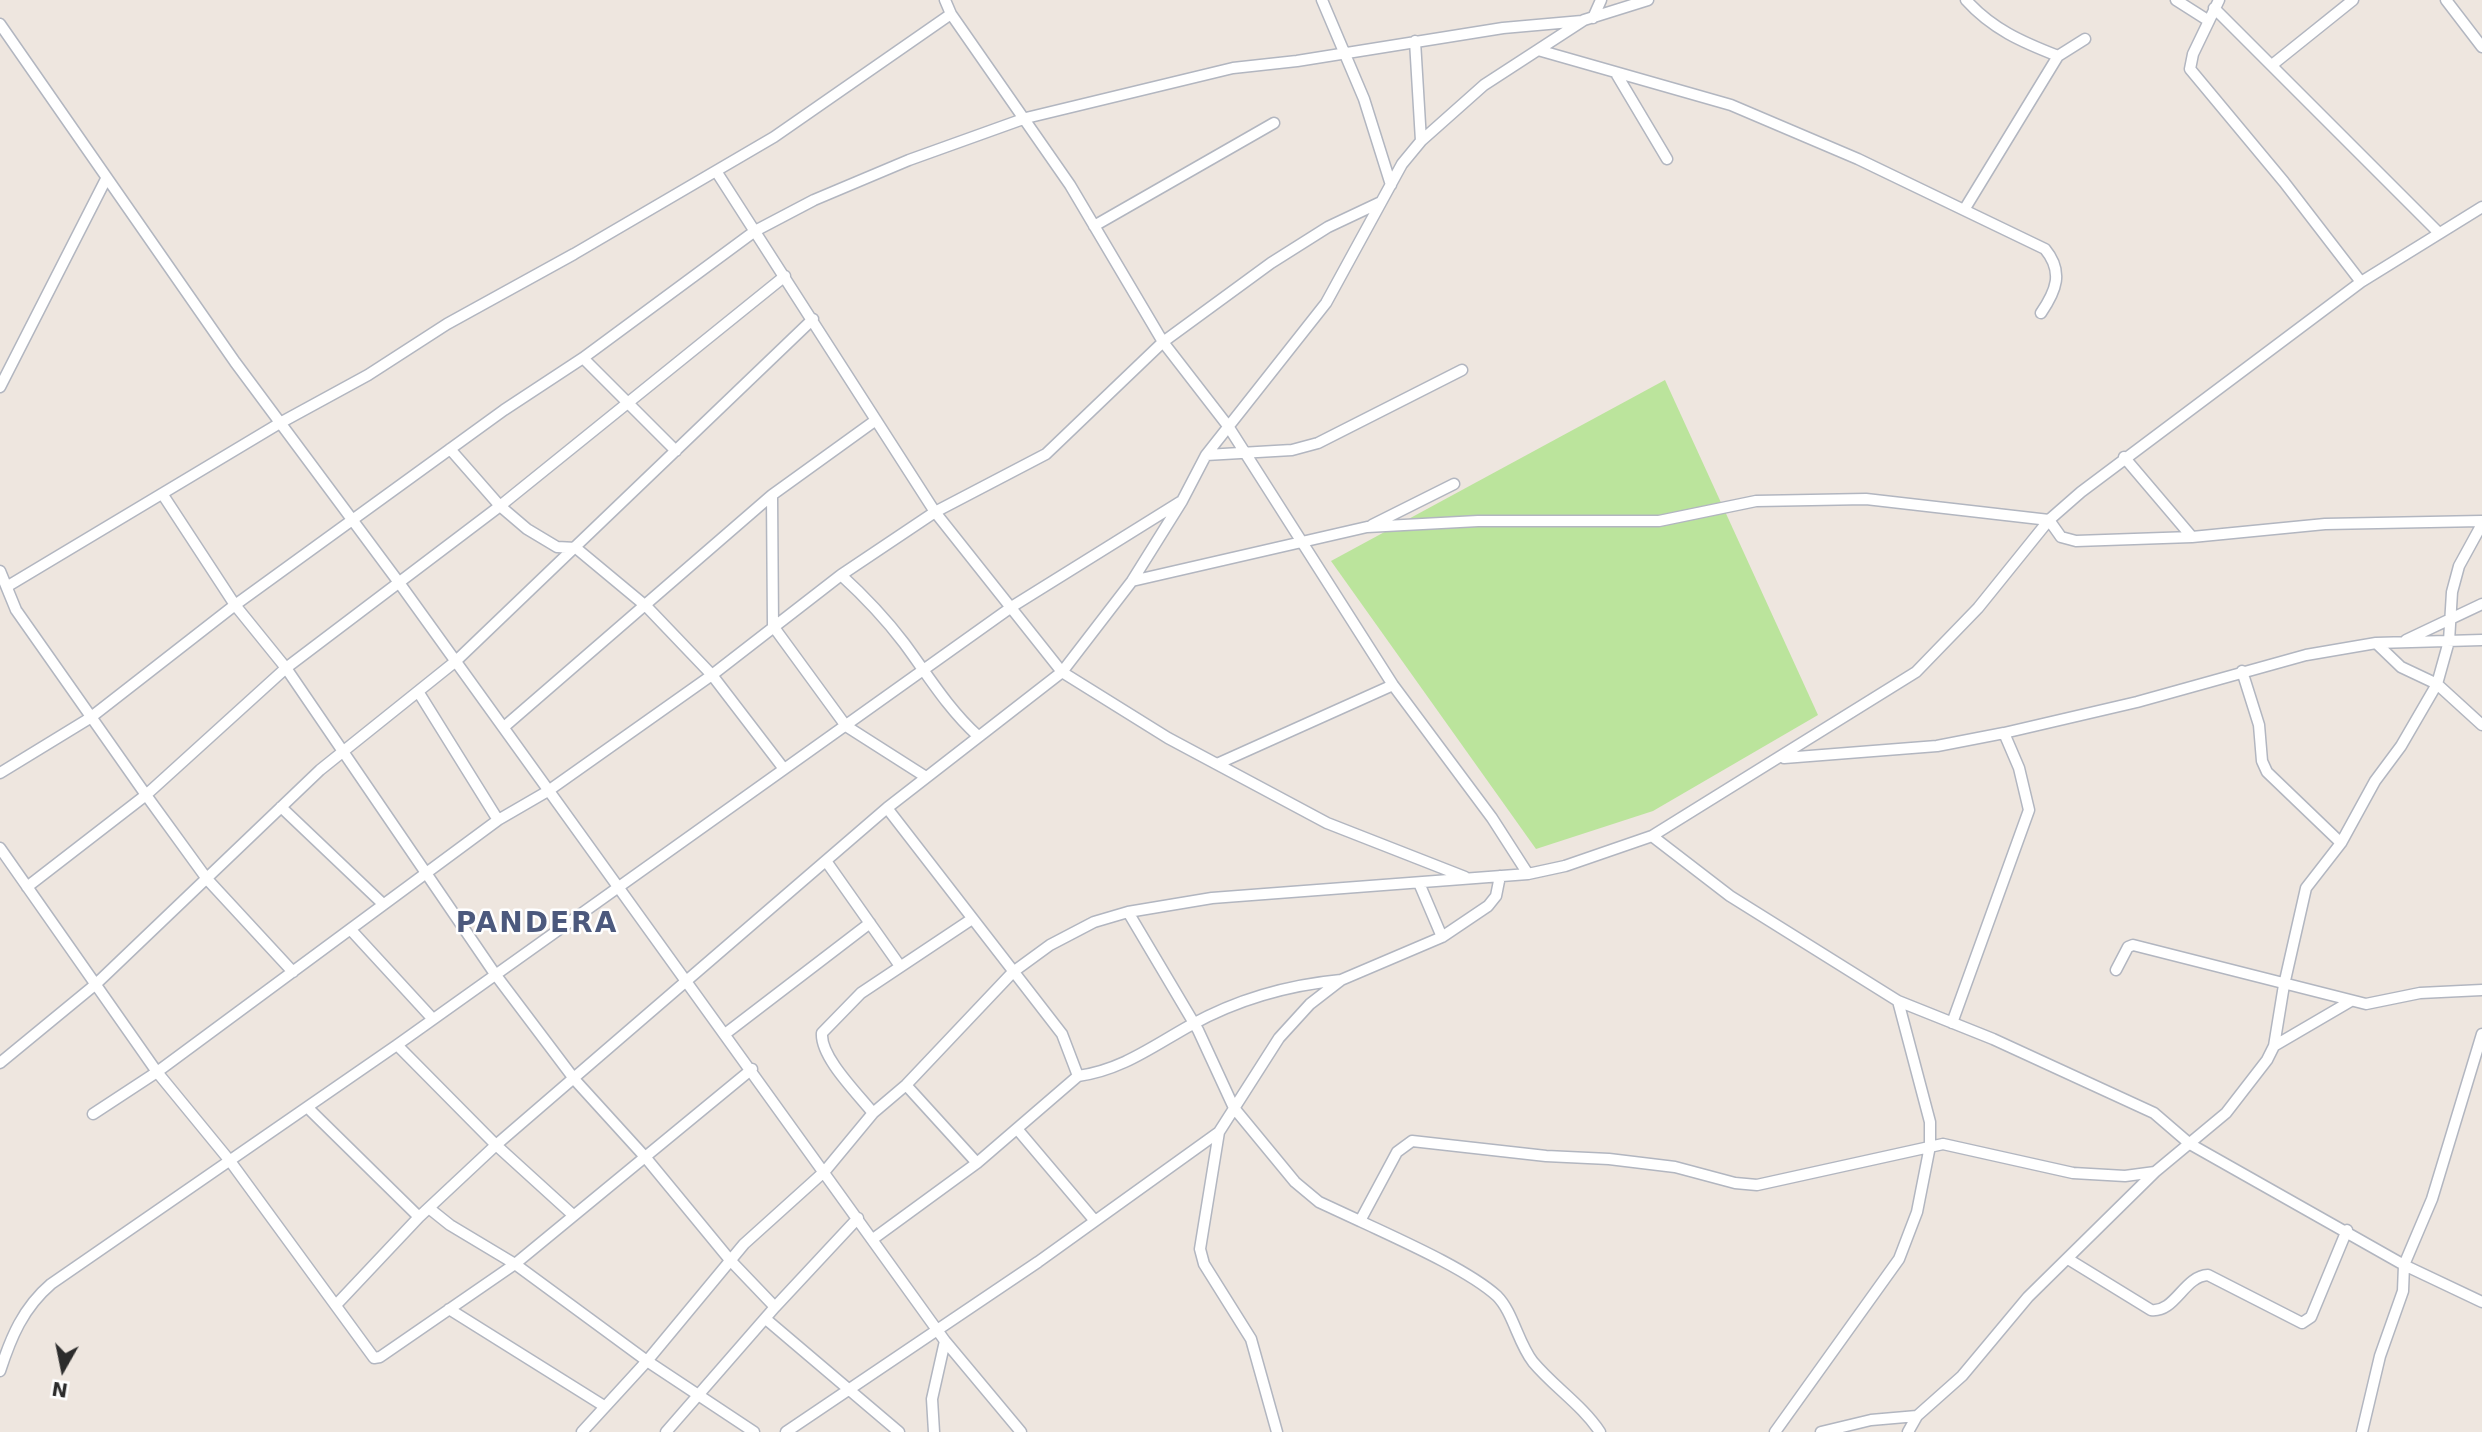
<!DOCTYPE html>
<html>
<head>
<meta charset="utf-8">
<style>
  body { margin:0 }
  #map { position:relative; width:2482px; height:1432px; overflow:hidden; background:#eee6df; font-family:"DejaVu Sans",sans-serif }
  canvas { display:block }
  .north { position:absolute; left:28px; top:1334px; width:70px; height:70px; -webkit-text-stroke:5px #fff; paint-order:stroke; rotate:189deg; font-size:19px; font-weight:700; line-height:28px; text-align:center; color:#2c2c2c }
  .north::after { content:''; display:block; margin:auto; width:24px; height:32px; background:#2c2c2c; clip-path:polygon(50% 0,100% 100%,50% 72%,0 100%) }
</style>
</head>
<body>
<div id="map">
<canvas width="2482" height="1432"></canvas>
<div class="north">N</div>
</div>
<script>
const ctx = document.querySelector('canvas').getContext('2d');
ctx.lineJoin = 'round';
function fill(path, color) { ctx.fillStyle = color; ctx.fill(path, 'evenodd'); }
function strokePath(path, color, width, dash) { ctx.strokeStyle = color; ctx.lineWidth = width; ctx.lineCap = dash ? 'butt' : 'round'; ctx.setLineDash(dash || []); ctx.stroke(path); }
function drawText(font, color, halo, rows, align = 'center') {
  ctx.font = font + ' "DejaVu Sans",sans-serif'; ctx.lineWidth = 5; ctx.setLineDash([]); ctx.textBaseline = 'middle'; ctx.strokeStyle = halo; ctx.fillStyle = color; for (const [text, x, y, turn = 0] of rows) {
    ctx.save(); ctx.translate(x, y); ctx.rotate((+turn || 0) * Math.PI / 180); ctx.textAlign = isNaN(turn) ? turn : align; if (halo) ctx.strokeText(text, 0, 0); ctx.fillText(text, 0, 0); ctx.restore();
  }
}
fill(new Path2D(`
  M1665,380L1818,715L1653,811L1536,849L1331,561Z`), '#bbe49c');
const minor = new Path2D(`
  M945,0L951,14
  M1322,0L1364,99L1391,185
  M1966,0C1992,29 2022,42 2058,56
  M2176,0L2209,21
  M2219,0L2193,54L2190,69L2284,182L2361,282
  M2446,0L2482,47
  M2214,8L2439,233
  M1593,18L1601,0
  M0,24L235,362L400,584L945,1341L1021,1432
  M1415,41L1421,141
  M1538,50L1731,105L1858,159L2045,249C2064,272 2056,291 2041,313
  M2272,65L2353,0
  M1617,75L1667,159
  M716,171L935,512L1062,672L1168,738L1327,823L1465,877
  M1964,210L2058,56L2085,39
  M1094,226L1274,123
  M583,358L676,451
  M0,387L106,179
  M450,449L500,506L527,529L557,547L576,548L647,607L712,675L784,769
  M1206,455L1292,450L1318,443L1462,370
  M2124,457L2192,537
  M163,495L235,605L286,668L495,974L575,1080L646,1158L730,1260L775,1307
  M772,495L773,626L846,726L926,777
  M1372,525L1454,484
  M0,571L16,610L146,795L207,879L293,972
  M841,575C864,596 885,618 904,643C927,674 948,709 978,736
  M1132,581L1367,527L1478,521H1659L1756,501L1866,499L2049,520L2061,537L2076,541L2192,537L2325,524L2482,521
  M8,586L280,423L368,375L447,324L574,254L774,137L951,14L1070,185L1163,342L1228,426L1393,685L1492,818L1528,874
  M2406,640L2482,604
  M2376,643L2401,667L2437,684L2482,725
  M2242,671L2259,725L2262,761L2267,772L2341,843
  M419,693L498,820
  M504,727L772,495L876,420
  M1784,758L1937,746L2004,733L2137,702L2306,655L2376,643L2482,640
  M1217,764L1393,685
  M0,773L90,718L235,605L504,410L583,358L755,231L814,200L909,160L1026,118L1233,68L1297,61L1503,28L1582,21
  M281,807L383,904
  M1652,836L1730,896L1898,1001L1993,1039L2154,1113L2190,1144L2404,1265L2482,1302
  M0,848L157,1072L230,1161L374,1358L380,1357L515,1264L752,1069
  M826,861L900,966
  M1419,883L1442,937
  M27,887L146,795L286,668L500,506L785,276
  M1128,912L1198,1030L1234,1108L1295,1182L1319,1202L1360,1221L1397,1152L1412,1141L1546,1156L1609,1159L1675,1167L1735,1183L1757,1185L1943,1144L2073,1173L2125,1176L2155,1172
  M351,930L431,1017
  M2116,970L2128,947L2133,945L2366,1004L2420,993L2482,990
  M1952,1023L2029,810L2019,768L2004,733
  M725,1034L870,923
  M397,1045L496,1145L573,1215
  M2274,1046L2351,1001
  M0,1063L96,984L320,770L456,661L813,319
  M1078,1076C1122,1070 1153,1046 1191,1025C1238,999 1288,985 1341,980
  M906,1085L977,1163
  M308,1108L419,1217
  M873,1113C858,1094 820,1057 822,1033L861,993L972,919
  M93,1114L157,1072L498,820L548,791L712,675L841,575L935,512L1046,454L1163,342L1271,263L1328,227L1381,202
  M1018,1130L1095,1221
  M430,1209L450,1225L515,1264L647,1361L754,1432
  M1360,1221C1398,1239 1467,1269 1497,1296C1513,1312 1518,1343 1533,1362C1554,1387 1582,1405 1600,1432
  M873,1239L977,1163L1078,1076L1062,1034L887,808
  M2068,1259L2151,1310C2175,1313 2184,1276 2208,1275L2302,1323L2311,1317L2347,1230
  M336,1305L419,1217L496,1145L887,808L1062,672L1132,581L1182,501L1206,455L1326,303L1402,164L1421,141L1484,85L1584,20L1648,0
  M449,1309L604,1406
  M767,1320L899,1432
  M0,1371C11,1337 23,1308 51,1284L397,1045L1013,606L1180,502
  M582,1432L647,1361L744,1244L825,1171L873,1113L906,1085L1013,972L1050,945L1094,922L1128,912L1212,898L1528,874L1565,866L1652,836L1916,672L1978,608L2049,520L2081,492L2361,282L2482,207
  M666,1432L775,1307L858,1218
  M786,1432L1038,1262L1219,1132
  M934,1432L932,1399L945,1341
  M1277,1432L1251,1339L1204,1264L1200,1249L1219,1132L1279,1038L1310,1004L1341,980L1442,937L1488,906L1496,896L1500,876
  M1775,1432L1899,1259L1917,1212L1930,1146V1122L1898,1001
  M1821,1432L1871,1420L1917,1416L1962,1376L2028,1297L2155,1172L2226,1113L2267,1060L2274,1046L2284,985L2306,888L2341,843L2375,781L2401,746L2437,684L2449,641L2452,592L2459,566L2482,524
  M1908,1432L1917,1416
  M2362,1432L2380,1356L2403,1291L2404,1265L2432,1199L2482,1034`);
strokePath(minor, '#b2b6c0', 13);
strokePath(minor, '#fff', 10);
ctx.letterSpacing = '2px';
drawText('bold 28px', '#4c597d', '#fff', [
  ["PANDERA",537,925]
]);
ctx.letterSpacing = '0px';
</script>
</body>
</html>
